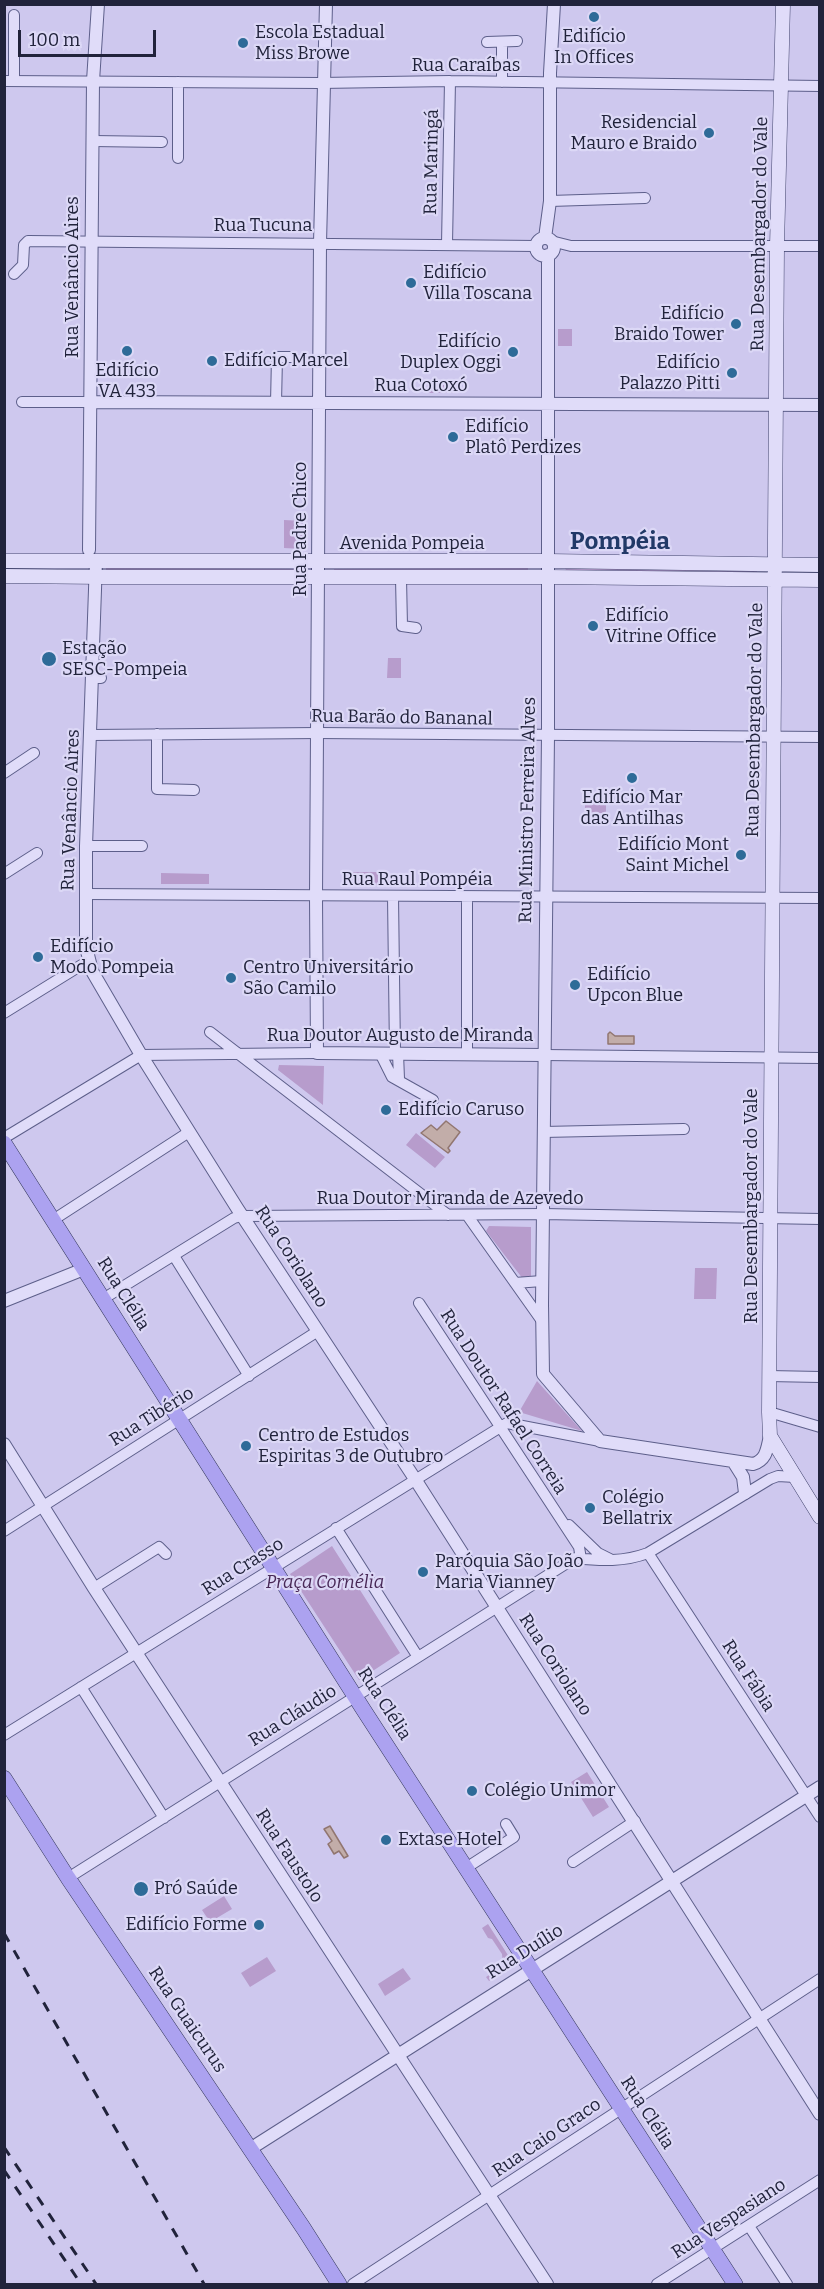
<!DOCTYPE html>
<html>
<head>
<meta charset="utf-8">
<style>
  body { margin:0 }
  #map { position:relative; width:824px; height:2289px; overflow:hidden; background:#cec8ee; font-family:Bitter,serif }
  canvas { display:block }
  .frame { position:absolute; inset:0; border:6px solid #21233b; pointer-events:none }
  .scale { position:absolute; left:18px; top:30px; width:138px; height:27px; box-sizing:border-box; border:3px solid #21233b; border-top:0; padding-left:8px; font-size:18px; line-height:21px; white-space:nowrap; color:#21233b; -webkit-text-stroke:4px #dcd8f6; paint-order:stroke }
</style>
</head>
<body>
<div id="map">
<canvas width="824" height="2289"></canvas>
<div class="frame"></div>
<div class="scale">100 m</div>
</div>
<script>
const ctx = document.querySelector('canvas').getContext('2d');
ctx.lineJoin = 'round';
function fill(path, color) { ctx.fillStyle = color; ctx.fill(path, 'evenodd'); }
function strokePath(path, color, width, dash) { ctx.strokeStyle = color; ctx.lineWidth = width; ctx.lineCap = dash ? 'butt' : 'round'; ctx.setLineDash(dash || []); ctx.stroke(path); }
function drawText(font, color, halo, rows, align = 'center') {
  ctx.font = font + ' Bitter,serif'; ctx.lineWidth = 4.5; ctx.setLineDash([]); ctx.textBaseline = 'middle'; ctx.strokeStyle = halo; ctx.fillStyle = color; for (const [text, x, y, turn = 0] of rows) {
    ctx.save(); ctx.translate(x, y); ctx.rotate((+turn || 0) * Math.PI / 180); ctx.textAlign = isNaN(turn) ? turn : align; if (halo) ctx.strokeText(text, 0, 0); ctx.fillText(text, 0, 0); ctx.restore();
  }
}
fill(new Path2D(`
  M558,329H572V346H558Z
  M427,380H435L436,385H444L445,380H454V393H427Z
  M284,520L303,521L302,549L284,548Z
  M106,568L295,569V571L106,570Z
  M528,568V570L334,571V569Z
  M565,568L757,571V573L566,570Z
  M388,658H401V678H387Z
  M585,802H606V813H585Z
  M348,872H379V885H347Z
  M161,873L209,874V884H161Z
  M279,1065L324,1066L323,1105L278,1070Z
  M416,1133L445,1157L435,1168L406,1145Z
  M489,1226L531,1227V1277L523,1279L486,1231Z
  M695,1268H717L716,1299H694Z
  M537,1381L582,1431L519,1412Z
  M332,1546L400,1653L359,1680L290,1574Z
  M587,1772L609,1807L593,1817L571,1782Z
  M224,1896L232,1909L210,1922L202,1910Z
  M488,1924L513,1963L511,1967L489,1981L486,1977L503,1966L502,1954L492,1939L488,1938L482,1928Z
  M267,1957L276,1971L250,1987L241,1973Z
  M403,1968L411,1979L385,1996L378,1984Z`), '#b79ccc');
const water = new Path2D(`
  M610,1032L615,1036H634V1044H608V1034Z
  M446,1121L460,1132L448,1148L450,1151L448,1153L421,1133L431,1125L437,1130Z
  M330,1826L348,1856L344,1858L339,1851L334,1854L328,1844L332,1841L324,1829Z`);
fill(water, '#c2ada9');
strokePath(water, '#917670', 1.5);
const minor = new Path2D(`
  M14,15V81
  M487,42L517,41
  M502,42V82
  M4,81L320,83L450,81L820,86
  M178,82V158
  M93,141L162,142
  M550,201L645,198
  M551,241L571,246H820
  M447,244L450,81
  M14,274L23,265L24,245L28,241L536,246
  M22,402H90
  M276,403L277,357H293
  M401,578L402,626L416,628
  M92,678H101
  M157,734V789L194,790
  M92,735L318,733L820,737
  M4,773L34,753
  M86,846H142
  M4,874L37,853
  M86,894L820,898
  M393,896L395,1053
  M467,897V1053
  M4,1013L88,961
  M210,1032L448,1215
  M380,1053L392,1077L433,1100
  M398,1053L399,1079
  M544,1055L820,1058
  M543,1132L684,1129
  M4,1138L141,1055L317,1053
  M467,1215L542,1321
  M53,1220L189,1132
  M174,1256L249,1376
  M515,1283L542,1281
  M103,1299L234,1218L242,1216L543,1214L820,1219
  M419,1303L579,1547L581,1559
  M769,1376L820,1377
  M769,1412L820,1427
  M569,1525L598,1553L610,1559
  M336,1528L418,1657
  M4,1531L318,1331
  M648,1553L820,1817
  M94,1588L159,1547L166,1554
  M81,1687L164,1818
  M4,1735L507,1423L600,1441
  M573,1862L635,1821
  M466,1868L514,1837L506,1824
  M68,1878L575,1558C601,1561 624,1562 648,1553L770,1479L778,1476L795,1477
  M749,2226L787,2284
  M353,2284L820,1979
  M657,2284L820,2180`);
const tertiary = new Path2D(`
  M326,4L320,243L316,896L317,1053L544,1055
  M545,238L550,201V73L554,4
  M536 247a9 9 0 1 1 18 0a9 9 0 1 1-18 0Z
  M548,255V735L542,1304L543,1374L600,1441L753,1464C767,1460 767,1448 770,1436
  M90,402L820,405
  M89,550L93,81L98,4
  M96,561L86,846V947L92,971L141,1055L237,1208L415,1479L820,2114
  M4,1301L84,1269
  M4,1444L94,1588L547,2284
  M733,1461L743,1477L745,1493
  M250,2149L820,1787`);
const secondary = new Path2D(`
  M783,4L777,246L769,1412L770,1436L820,1517
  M4,561H548L820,565
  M4,576L104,577
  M104,577H106H96H548L820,580`);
const primary = new Path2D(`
  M4,1143L363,1709L735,2284
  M4,1778L68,1878L304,2229L339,2284`);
strokePath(minor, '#5d5f8a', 12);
strokePath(tertiary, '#5d5f8a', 14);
strokePath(secondary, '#40436c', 15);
strokePath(primary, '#313558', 16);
strokePath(minor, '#e0dcf9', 10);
strokePath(tertiary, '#e0dcf9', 12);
strokePath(secondary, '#e0dcf9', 14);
strokePath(primary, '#aca2f0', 15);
strokePath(new Path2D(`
  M4,1933L204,2284
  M4,2147L96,2284
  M4,2170L81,2284`), '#21233b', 3, [10, 10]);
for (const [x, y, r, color] of [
  [594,17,6,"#2e6b98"],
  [243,43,6,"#2e6b98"],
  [709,133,6,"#2e6b98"],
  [411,283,6,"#2e6b98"],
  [736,324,6,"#2e6b98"],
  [127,351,6,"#2e6b98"],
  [513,352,6,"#2e6b98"],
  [212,361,6,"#2e6b98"],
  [732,373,6,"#2e6b98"],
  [453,437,6,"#2e6b98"],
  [593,626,6,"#2e6b98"],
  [49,659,8,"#2e6b98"],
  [632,778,6,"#2e6b98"],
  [741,855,6,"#2e6b98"],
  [38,957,6,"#2e6b98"],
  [231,978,6,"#2e6b98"],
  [575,985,6,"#2e6b98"],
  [386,1110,6,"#2e6b98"],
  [246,1446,6,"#2e6b98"],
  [590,1508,6,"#2e6b98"],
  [423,1572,6,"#2e6b98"],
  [472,1791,6,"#2e6b98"],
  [386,1840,6,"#2e6b98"],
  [141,1889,8,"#2e6b98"],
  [259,1925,6,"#2e6b98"]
]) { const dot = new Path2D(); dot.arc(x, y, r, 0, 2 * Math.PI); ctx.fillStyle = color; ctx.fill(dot); strokePath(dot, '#dcd8f6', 2); }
drawText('18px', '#21233b', '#dcd8f6', [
  ["Escola Estadual",255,33],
  ["Miss Browe",255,54],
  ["Edifício",594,37,"center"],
  ["In Offices",594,58,"center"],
  ["Residencial",697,123,"right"],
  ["Mauro e Braido",697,144,"right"],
  ["Edifício",423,273],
  ["Villa Toscana",423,294],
  ["Edifício",724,314,"right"],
  ["Braido Tower",724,335,"right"],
  ["Edifício",501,342,"right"],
  ["Duplex Oggi",501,363,"right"],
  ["Edifício Marcel",224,361],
  ["Edifício",720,363,"right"],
  ["Palazzo Pitti",720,384,"right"],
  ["Edifício",127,371,"center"],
  ["VA 433",127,392,"center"],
  ["Edifício",465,427],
  ["Platô Perdizes",465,448],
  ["Edifício",605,616],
  ["Vitrine Office",605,637],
  ["Estação",62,649],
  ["SESC-Pompeia",62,670],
  ["Edifício Mar",632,798,"center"],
  ["das Antilhas",632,819,"center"],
  ["Edifício Mont",729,845,"right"],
  ["Saint Michel",729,866,"right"],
  ["Edifício",50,947],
  ["Modo Pompeia",50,968],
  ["Centro Universitário",243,968],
  ["São Camilo",243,989],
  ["Edifício",587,975],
  ["Upcon Blue",587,996],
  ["Edifício Caruso",398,1110],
  ["Centro de Estudos",258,1436],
  ["Espiritas 3 de Outubro",258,1457],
  ["Colégio",602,1498],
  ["Bellatrix",602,1519],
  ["Paróquia São João",435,1562],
  ["Maria Vianney",435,1583],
  ["Colégio Unimor",484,1791],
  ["Extase Hotel",398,1840],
  ["Pró Saúde",154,1889],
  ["Edifício Forme",247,1925,"right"]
], 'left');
drawText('18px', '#21233b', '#dcd8f6', [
  ["Rua Caraíbas",466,66],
  ["Rua Maringá",432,162,-89],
  ["Rua Tucuna",263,226],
  ["Rua Desembargador do Vale",760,234,-89],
  ["Rua Venâncio Aires",73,277,-90],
  ["Rua Cotoxó",421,386],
  ["Rua Padre Chico",301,529,-90],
  ["Avenida Pompeia",412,544],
  ["Rua Barão do Bananal",402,718,1],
  ["Rua Desembargador do Vale",755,720,-89],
  ["Rua Venâncio Aires",71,810,-88],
  ["Rua Ministro Ferreira Alves",528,810,-89],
  ["Rua Raul Pompéia",417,880],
  ["Rua Doutor Augusto de Miranda",400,1036],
  ["Rua Doutor Miranda de Azevedo",450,1199],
  ["Rua Desembargador do Vale",752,1206,-90],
  ["Rua Coriolano",291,1257,57],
  ["Rua Clélia",123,1294,58],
  ["Rua Doutor Rafael Correia",503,1402,57],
  ["Rua Tibério",152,1417,-32],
  ["Rua Crasso",243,1567,-32],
  ["Rua Coriolano",555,1665,57],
  ["Rua Fábia",748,1676,57],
  ["Rua Clélia",384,1704,57],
  ["Rua Cláudio",293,1716,-32],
  ["Rua Faustolo",289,1856,57],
  ["Rua Duílio",525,1952,-32],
  ["Rua Guaicurus",187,2020,56],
  ["Rua Clélia",647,2113,57],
  ["Rua Caio Graco",547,2138,-34],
  ["Rua Vespasiano",729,2219,-33]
]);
drawText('italic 18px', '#482857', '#dcd8f6', [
  ["Praça Cornélia",325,1583]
]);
drawText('bold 24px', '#213967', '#dcd8f6', [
  ["Pompéia",620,542]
]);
</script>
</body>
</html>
